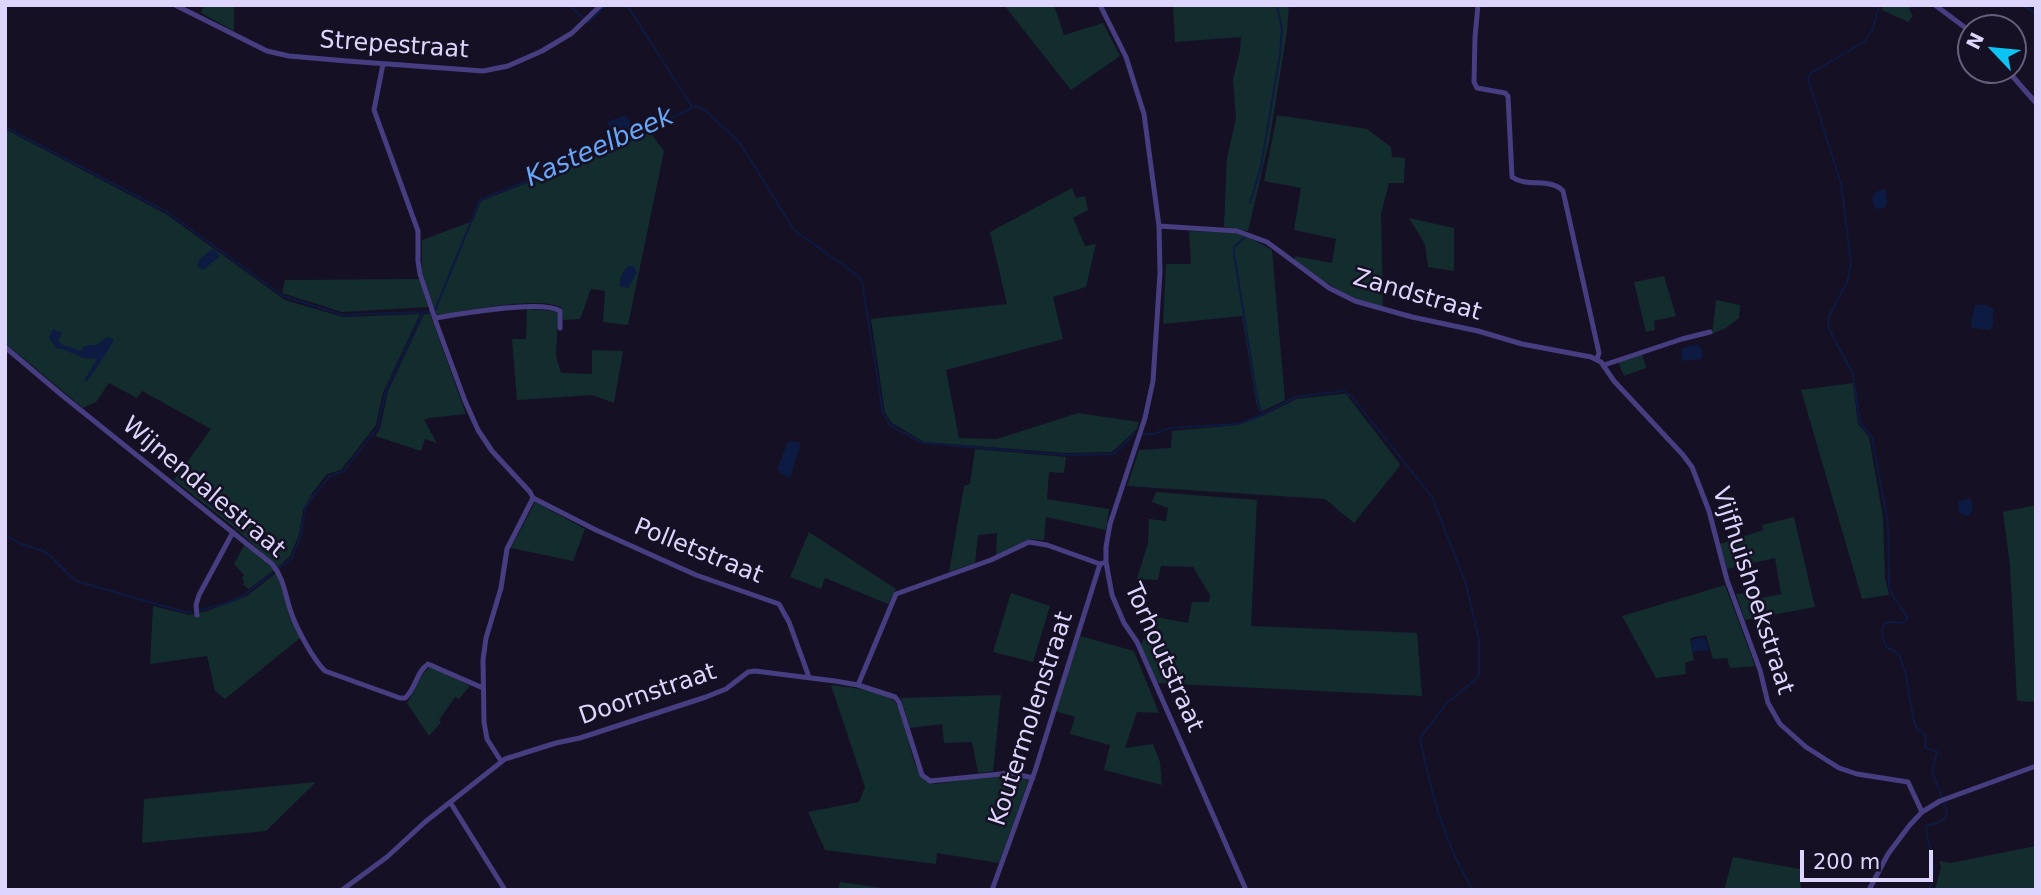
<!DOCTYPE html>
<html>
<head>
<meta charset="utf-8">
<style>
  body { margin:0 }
  #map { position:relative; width:2041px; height:895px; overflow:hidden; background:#161024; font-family:"DejaVu Sans",sans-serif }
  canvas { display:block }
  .frame { position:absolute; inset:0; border:7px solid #ded5fd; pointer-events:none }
  .north { position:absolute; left:1957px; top:14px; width:70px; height:70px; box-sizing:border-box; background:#161024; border:2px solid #665f7b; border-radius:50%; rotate:296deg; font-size:19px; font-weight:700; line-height:28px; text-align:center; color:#ded5fd }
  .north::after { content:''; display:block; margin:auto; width:24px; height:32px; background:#0cc3f3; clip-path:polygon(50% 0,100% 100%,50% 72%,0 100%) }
  .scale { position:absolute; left:1800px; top:850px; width:133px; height:32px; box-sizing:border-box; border:4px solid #ded5fd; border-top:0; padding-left:9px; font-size:21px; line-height:24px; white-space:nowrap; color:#ded5fd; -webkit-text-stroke:5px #161024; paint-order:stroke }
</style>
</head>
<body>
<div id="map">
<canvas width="2041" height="895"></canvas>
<div class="frame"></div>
<div class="north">N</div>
<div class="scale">200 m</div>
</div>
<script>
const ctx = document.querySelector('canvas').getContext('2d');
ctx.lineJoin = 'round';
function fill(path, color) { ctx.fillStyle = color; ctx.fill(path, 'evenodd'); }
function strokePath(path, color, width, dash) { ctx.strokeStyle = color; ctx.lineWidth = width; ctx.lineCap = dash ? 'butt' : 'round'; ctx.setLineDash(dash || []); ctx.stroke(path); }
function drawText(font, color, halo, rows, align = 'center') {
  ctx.font = font + ' "DejaVu Sans",sans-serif'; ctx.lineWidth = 5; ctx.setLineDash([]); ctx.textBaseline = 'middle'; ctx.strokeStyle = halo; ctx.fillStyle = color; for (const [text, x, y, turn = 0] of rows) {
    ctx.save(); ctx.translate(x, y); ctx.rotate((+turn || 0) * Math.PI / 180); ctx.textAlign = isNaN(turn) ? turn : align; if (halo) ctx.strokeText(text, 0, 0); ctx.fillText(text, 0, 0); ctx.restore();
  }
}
fill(new Path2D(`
  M204,5H234V31L201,13Z
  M1004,5H1054L1064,35L1103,23L1120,56L1071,90Z
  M1173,5H1289L1287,31L1270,137L1248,231L1224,227L1227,158L1236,118L1233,79L1240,51L1241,37L1175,42Z
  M1883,5H1913L1909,9L1913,16L1908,22L1882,10Z
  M1277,115L1367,129L1391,147L1392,157L1405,158L1404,183H1389L1381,214L1383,308C1345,297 1326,283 1294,260L1295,256L1332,263L1336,239L1294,230L1301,188L1264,181Z
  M5,129L166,214L285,300L343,317L420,314L383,393L376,425L341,470L327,474L313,492L303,510L299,535L290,556L278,567L236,529L174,480L211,429L142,391L137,398L109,383L96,402L83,408L5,343Z
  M649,131L664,151L628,325L603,322L605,291L591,289L580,319L563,320L561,307C535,296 467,311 436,315L422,272V240L473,221L481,201L613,149Z
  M1072,188L1076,198L1085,196L1088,210L1073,218L1085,246L1096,244L1086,287L1053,297L1063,339L946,370L959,438L997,439L1078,413L1139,422L1137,429L1112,452L1066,453L924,442L892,423L885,413L871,319L1007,304L990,232Z
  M1409,218L1454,228V271L1428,267L1425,244Z
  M1189,231L1235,233L1250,238L1272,250L1285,400L1261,412L1257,406L1242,316L1163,324L1166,264H1191Z
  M1664,276L1676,316L1654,321L1655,330L1646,332L1634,282Z
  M420,279L428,307L342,312L282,293L285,280Z
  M1716,300L1740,305L1739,318L1726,328L1712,334Z
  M527,309L554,311L558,314L556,356L561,373L592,374V350L623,351L614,403L592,395L517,400L512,339H526Z
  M424,314H430L466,414L429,418L424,420L437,443L425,439L421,451L375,436L380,429L388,391Z
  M1642,354L1646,368L1624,376L1618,362Z
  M1853,383L1858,424L1869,437L1883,517L1885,578L1889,595L1862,599L1801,390Z
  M1341,394H1346L1350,399L1400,464L1399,467L1354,523L1325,499L1127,486L1139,450L1171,448L1172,431L1238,425L1265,415L1296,399Z
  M975,449L1066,457L1064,473L1049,472L1047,499L1109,509L1106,530L1046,517L1044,540L1030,539L996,556L997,533L978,535L975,563L949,572L964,486L970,484Z
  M1156,492L1257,500L1251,626L1417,633L1422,696L1157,683L1140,646L1156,617L1188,623L1192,602H1209L1210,595L1193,567L1161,566L1158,580L1137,579L1148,543L1149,519L1166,521L1168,508L1152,502Z
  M535,502L585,529L573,561L511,548Z
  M2036,505V702L2017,701L2010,565L2003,512Z
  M1794,517L1815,607L1745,620L1736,594L1754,592L1756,599L1781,594L1775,558L1727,569L1720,544L1763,530L1762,525Z
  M809,532L896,589L888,604L825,578L821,589L790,577Z
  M245,544L274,570L249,589L243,585L244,582L242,579L244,575L234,564Z
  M276,573L280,580L289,615L300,638L225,699L215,691L207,656L150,664L153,606L189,615L207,611L247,596Z
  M1725,585L1755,666L1730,668L1727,658L1713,659L1706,635L1690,638L1694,660L1685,663L1686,674L1656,678L1622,616Z
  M1011,593L1050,606L1033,662L993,652Z
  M1080,636L1134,651L1159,713L1137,712L1125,748L1153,744L1160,762L1162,785L1104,770L1110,745L1070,734L1075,717L1055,711Z
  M430,667L440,670L470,686L459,699L455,697L439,720L441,722L429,736L407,703C415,692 419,675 430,667Z
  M831,685C846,687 884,691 894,701C913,720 905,780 936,784C966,780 998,771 1028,780V782L999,863L937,853L936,864L825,850L808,812L859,802L865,787Z
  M1001,695L993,771L978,773L972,742L944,743L942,724L910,728L901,698Z
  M316,782L266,831L142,843L144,799Z
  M2036,846V890H1935L1941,867L1939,861L1950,863Z
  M1733,857L1800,869L1801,890H1724Z
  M840,882L897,890H838Z`), '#132c2e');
fill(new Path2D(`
  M625,115L636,129L616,139L607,122Z
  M1885,189L1887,200L1885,208L1875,209L1872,199L1875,192Z
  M213,249L220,256L203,270L197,266L200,259Z
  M629,266H633L637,272L628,288L620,286C619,279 623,270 629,266Z
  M1975,305H1986L1993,308V325L1990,330L1972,328L1971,322Z
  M53,329L62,333L58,341L60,344L81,351L83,347L89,345H97L107,337L114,340L98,366L87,381H84L97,359L83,358L63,349H57L49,338Z
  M1691,345H1699L1703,353L1701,359L1682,361L1681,349Z
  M792,441L801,443L791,476L788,478L777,470L787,443Z
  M206,492H208L240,513V517L233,524L202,498Z
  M1966,499H1971L1973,511L1968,516L1959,513L1958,502Z
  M1704,637L1707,642L1709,650L1692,652L1691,640Z`), '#0d1a41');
strokePath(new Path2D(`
  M569,5L582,17
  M627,5L692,107
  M1879,5L1873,29L1864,42L1811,73L1808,79L1841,184L1851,263L1847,282L1829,316L1828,325L1834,339L1853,374L1860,423L1872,437L1888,524L1889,587L1893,596L1907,617V620L1902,623C1880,619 1879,628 1886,647L1896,652L1900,657L1906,675L1913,717L1917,729L1926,735L1925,747L1937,752L1932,771L1947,811C1947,822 1936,823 1927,826L1926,828C1929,855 1940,861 1929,890
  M2021,5L2036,13
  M589,22L606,5
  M5,127L167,212L283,296L343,315L363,314
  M1250,203L1261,167L1280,54L1282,29L1277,5
  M1244,238L1234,247V253L1256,391L1259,406L1264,414
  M435,310L480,200L613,146L696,106L705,110L740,143L794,230L857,275L862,281L883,414L890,425L923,443L1067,455L1113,454L1122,447L1134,433
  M366,314L430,312
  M1143,434H1154L1170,428L1238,424L1264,414L1295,397L1344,391L1352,397L1432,497L1466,584L1479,640V674L1475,680L1446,704L1420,738C1431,792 1444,843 1473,890
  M5,535L21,544L46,552L76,581L184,612H192
  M279,568L292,558L301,535L305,510L310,500L330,476L344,471L378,427L386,391L423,312
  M200,610L227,603L243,596L272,573`), '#0d1a41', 2);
strokePath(new Path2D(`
  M175,5L267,51L289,56L347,61L483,71L508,66L542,51L572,33L601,5
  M1100,5L1126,57L1144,114L1159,226L1160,273L1153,381L1145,418L1110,524L1106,547V562L1112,595L1124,623L1137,642L1246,890
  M1478,5L1475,37L1474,82L1477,88L1505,93L1508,96L1512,177C1527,188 1550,177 1563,191L1599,353L1597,359
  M1935,5L1971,32
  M383,64L374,110L418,231V261L420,274L437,325L465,401L478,430L492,451L530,492L533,498L507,549L501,588L486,638L483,660L484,722L487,739L501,761
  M2007,70L2036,103
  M1159,226L1237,231L1267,242L1329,288L1355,301L1412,317L1478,331L1522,344L1591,357L1601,362L1614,381L1683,455L1692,467L1709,511L1727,580L1760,670L1768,703L1780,724L1806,747L1839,768L1857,774L1908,782L1922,812
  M435,318C459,314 542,299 560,311V328
  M5,347L63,396L272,564C285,579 285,597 292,615C298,631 313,659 325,671L400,698H405C416,689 416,672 428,664L483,688
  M1604,365L1682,339L1710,332
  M533,498L596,530L696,575L779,604L789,622L809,677
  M197,615L196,605L199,595L233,532
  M858,685L896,594L991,560L1029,542L1047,545L1100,564
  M450,802L505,890
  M342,890L387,857L425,822L505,759L556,743L580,738L706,697L726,689L748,672L755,671L835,681L858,685L895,697L899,702L922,775L930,781L1011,773L1033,778
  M992,890L1035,771L1100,564L1106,562
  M1869,890L1888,854L1909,826L1922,812L1940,801L2036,766`), '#473d81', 5);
drawText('24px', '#ded5fd', '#161024', [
  ["Strepestraat",394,46,4],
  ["Zandstraat",1417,296,16],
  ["Wijnendalestraat",203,488,40],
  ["Polletstraat",698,552,22],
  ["Vijfhuishoekstraat",1752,591,72],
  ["Torhoutstraat",1163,658,66],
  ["Doornstraat",648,695,-19],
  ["Koutermolenstraat",1032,719,-72]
]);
drawText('italic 26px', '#68a6f8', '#161024', [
  ["Kasteelbeek",600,148,-24]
]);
</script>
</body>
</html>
